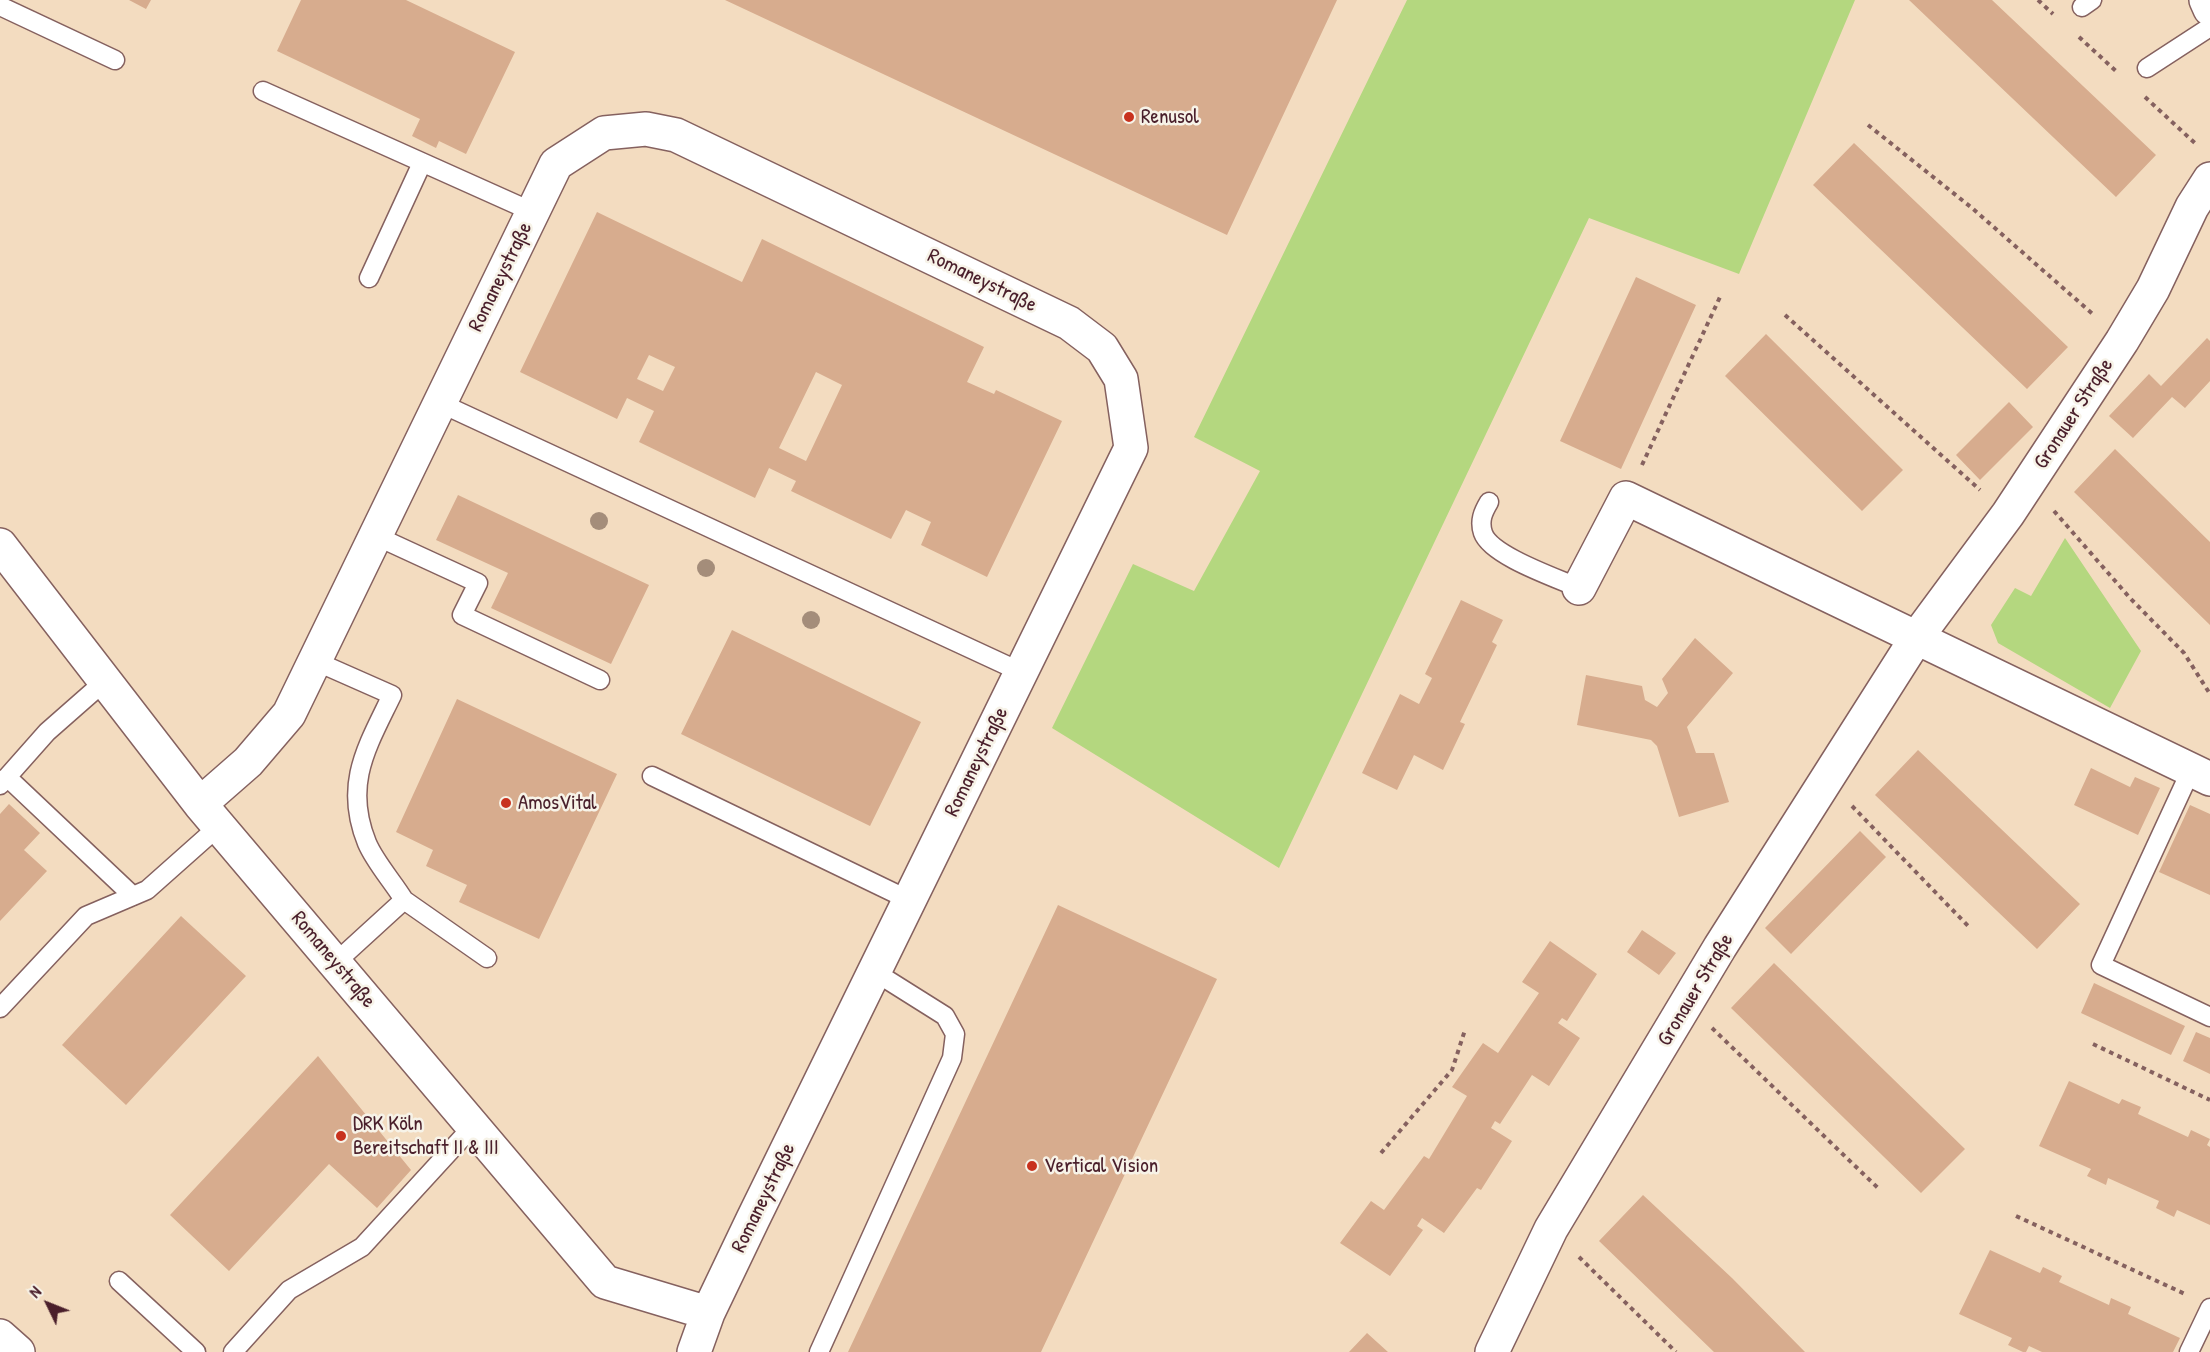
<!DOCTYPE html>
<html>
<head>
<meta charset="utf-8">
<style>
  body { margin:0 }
  #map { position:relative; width:2210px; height:1352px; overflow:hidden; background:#f3dcc0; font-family:"Patrick Hand",sans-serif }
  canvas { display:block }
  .north { position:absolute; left:18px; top:1274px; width:60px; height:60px; -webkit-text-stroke:4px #f7f3e8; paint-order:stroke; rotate:313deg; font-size:16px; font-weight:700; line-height:24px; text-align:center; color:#4a1f2b }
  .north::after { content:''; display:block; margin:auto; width:21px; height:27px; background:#4a1f2b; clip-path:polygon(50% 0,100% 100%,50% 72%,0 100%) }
</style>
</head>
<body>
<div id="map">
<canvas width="2210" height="1352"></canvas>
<div class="north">N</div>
</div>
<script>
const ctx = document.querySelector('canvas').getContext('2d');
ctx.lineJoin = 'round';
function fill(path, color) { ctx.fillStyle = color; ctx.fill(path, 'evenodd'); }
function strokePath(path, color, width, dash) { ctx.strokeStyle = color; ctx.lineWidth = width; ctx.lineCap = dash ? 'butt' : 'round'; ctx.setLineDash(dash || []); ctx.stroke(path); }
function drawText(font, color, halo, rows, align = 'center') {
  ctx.font = font + ' "Patrick Hand",sans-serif'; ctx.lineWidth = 5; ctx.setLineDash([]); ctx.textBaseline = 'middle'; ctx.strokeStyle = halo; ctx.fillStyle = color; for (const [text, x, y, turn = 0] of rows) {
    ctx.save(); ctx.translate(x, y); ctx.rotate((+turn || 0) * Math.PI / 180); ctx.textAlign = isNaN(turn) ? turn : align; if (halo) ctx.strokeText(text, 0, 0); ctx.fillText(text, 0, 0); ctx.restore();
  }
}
fill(new Path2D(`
  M1407,0H1855L1739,274L1589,218L1279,868L1052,728L1133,564L1194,591L1260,471L1194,437Z
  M2065,538L2141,651L2110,708L1998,643L1991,625L2015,588L2031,596Z`), '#b4d77f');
fill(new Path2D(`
  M129,0H151L146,9Z
  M301,0H406L515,52L466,154L439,141L436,148L412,136L420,119L277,51Z
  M725,0H1337L1227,235Z
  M1909,0H1992L2156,155L2116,197Z
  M1854,143L2068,347L2027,389L1813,185Z
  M597,212L742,282L762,239L984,347L967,382L994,394L996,390L1062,421L987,577L921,545L931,522L906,510L891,539L791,491L796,481L769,468L755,498L639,442L654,411L627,398L617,419L520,372ZM649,355L675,367L663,391L637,379ZM816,372L842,385L806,461L779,448Z
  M1636,277L1696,305L1621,469L1560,441Z
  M1766,334L1903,470L1862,511L1725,376Z
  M2207,338L2210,341V381L2185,408L2172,397L2133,438L2109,416L2149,374L2161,386Z
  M2009,402L2033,427L1980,480L1956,455Z
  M2115,449L2210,542V625L2074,492Z
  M458,495L649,585L611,664L491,608L508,573L436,540Z
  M1461,600L1503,620L1492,642L1497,645L1460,722L1465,724L1443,770L1414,755L1397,790L1362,773L1400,694L1419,704L1432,678L1425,674Z
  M732,630L921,722L870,826L681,734Z
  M1695,638L1733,673L1687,727L1696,753H1714L1729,802L1679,817L1657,746L1651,740L1577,725L1586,675L1642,686L1645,700L1657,707L1668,693L1662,679Z
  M457,699L617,774L539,939L459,902L467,885L426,866L433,850L396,832Z
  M1918,750L2080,904L2037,949L1875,795Z
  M2091,768L2130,787L2135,777L2160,788L2138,835L2074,805Z
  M9,804L40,833L24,850L47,871L0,921V814Z
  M2190,805L2210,814V895L2159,872Z
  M1860,831L1886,857L1791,954L1765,928Z
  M1058,905L1217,979L1041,1352H848Z
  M181,916L246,976L126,1105L62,1045Z
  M1642,930L1676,953L1659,975L1627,952Z
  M1550,941L1597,974L1567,1021L1562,1018L1558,1023L1580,1038L1549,1086L1532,1075L1500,1124L1495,1121L1491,1128L1512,1141L1481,1190L1477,1188L1444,1233L1422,1218L1417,1226L1423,1230L1390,1276L1340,1243L1371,1201L1384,1210L1424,1156L1429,1159L1467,1096L1452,1087L1483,1043L1498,1053L1539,993L1522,982Z
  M1774,963L1965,1149L1921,1193L1731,1008Z
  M2094,983L2185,1026L2171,1055L2081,1013Z
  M2196,1032L2210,1038V1074L2183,1061Z
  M318,1056L411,1170L377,1208L329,1164L229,1271L170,1215Z
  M2069,1081L2119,1104L2122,1099L2141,1107L2138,1114L2188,1137L2191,1130L2210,1139L2207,1145L2210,1147V1225L2177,1210L2174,1217L2156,1208L2159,1201L2108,1178L2106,1185L2087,1176L2091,1169L2039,1146Z
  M1643,1195L1732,1278L1805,1352H1714L1599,1241Z
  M1990,1250L2040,1273L2043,1267L2062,1276L2059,1282L2109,1305L2111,1298L2131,1307L2128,1314L2180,1338L2173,1352H2042L2029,1346L2026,1352H2023L2008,1345L2012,1338L1959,1314Z
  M1367,1333L1388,1352H1349Z`), '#d7ac8e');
const lane = new Path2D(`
  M0,6L115,60
  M2082,7L2092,0
  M2147,68L2210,27
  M263,91L533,212
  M369,278L422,163
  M440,403L1021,672
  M1489,502C1483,512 1479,521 1483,533C1491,556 1557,578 1579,588
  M376,536L478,583L462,615L600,680
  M315,661L392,695C367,747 343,784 367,843C375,862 393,882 404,900L335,963
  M2191,770L2101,965L2210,1017
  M652,776L909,900
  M7,777L133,896
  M0,785L47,732L105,681
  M404,900L487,958
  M0,1008L86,916L147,890L219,826
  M119,1281L196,1352
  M233,1352L289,1290L362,1247L473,1126
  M819,1352L952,1058L955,1034L945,1016L875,972
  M2189,1352L2210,1308`);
const street = new Path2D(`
  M2206,0L2210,9
  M0,545L200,804L605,1282L708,1313
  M1579,588L1626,498L2210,779
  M200,804L248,762L289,714L556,164L604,133L646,129L676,135L1069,323L1102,348L1121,379L1131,448L753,1219L708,1313L694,1352
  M1492,1352L1551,1229L1720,947L1917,637L2008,514L2122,341L2153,289L2192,207L2210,179`);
const secondary = new Path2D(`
  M0,1336L18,1352`);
strokePath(lane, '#85615f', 21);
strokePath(street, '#85615f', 36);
strokePath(secondary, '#85615f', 36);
strokePath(new Path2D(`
  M2038,0L2053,14
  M2079,37L2117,72
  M2145,97L2197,145
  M1868,125L1972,208L2095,316
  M1785,315L1980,490
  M1642,465L1720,297
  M2054,511L2130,598L2184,653L2210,694
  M1852,806L1970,928
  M1712,1028L1880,1190
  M2093,1044L2210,1100
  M1381,1153L1452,1070L1465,1030
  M2016,1216L2185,1294
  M1579,1257L1676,1352`), '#85615f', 4, [4.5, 4.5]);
strokePath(lane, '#fff', 18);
strokePath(street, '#fff', 33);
strokePath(secondary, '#fff', 33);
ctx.fillStyle = '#a48d7a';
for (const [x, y] of [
  [599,521],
  [706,568],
  [811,620]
]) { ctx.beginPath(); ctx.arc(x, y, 9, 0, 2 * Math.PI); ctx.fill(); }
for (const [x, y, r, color] of [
  [1129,117,6,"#c8321e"],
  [506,803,6,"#c8321e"],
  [341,1136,6,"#c8321e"],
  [1032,1166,6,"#c8321e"]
]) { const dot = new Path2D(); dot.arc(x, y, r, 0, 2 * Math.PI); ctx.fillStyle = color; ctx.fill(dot); strokePath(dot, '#f7f3e8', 2); }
drawText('21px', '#4a1f2b', '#f7f3e8', [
  ["Renusol",1141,117],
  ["AmosVital",518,803],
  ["DRK Köln",353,1124],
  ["Bereitschaft II & III",353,1148],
  ["Vertical Vision",1044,1166]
], 'left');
drawText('21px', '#4a1f2b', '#f7f3e8', [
  ["Romaneystraße",501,277,-64],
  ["Romaneystraße",982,281,26],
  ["Gronauer Straße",2074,414,-57],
  ["Romaneystraße",977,762,-64],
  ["Romaneystraße",333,960,50],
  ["Gronauer Straße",1696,990,-59],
  ["Romaneystraße",764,1198,-64]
]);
</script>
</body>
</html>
